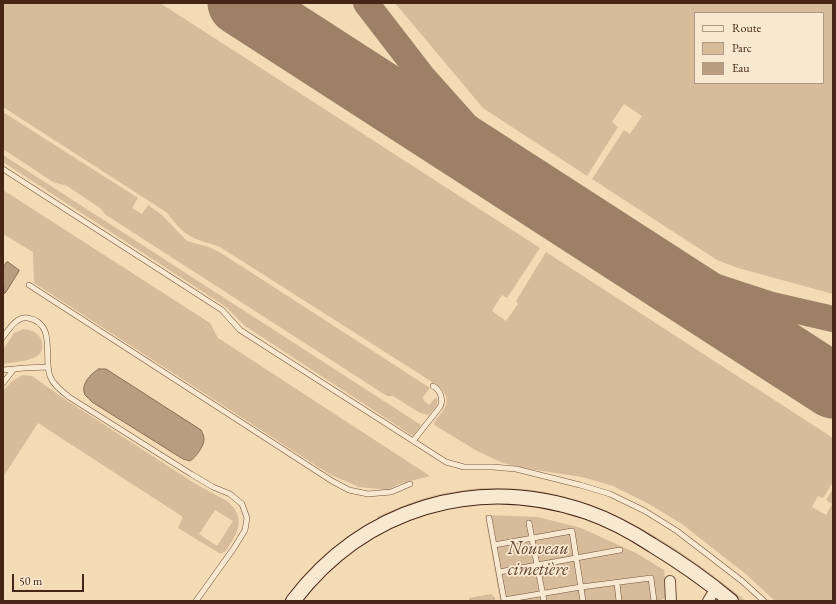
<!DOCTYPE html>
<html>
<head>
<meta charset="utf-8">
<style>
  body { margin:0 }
  #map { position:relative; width:836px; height:604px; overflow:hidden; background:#f3dbb5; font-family:"EB Garamond",serif }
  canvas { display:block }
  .frame { position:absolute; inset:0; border:4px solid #472516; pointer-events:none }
  .legend { position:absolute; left:694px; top:12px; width:130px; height:72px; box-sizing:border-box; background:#f7e8cf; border:1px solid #b19a85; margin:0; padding:5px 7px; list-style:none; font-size:12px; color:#472516 }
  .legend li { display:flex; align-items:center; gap:8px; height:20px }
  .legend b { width:20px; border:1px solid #b19a85 }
  .scale { position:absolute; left:12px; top:574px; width:72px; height:18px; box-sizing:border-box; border:2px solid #472516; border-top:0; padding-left:5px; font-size:12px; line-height:14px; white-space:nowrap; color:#472516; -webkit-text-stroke:3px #f7e8cf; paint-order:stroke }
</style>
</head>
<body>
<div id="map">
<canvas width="836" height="604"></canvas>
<div class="frame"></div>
<ul class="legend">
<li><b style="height:5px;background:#f7e8cf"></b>Route</li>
<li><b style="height:11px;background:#d6bc9a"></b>Parc</li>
<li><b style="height:11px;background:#b99d7f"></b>Eau</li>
</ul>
<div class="scale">50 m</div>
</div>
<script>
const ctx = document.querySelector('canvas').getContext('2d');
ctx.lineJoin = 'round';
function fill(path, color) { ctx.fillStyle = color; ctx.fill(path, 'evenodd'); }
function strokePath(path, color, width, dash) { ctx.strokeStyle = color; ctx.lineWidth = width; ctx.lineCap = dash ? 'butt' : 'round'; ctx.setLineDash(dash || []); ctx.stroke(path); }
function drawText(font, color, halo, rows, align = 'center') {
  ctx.font = font + ' "EB Garamond",serif'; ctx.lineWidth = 3.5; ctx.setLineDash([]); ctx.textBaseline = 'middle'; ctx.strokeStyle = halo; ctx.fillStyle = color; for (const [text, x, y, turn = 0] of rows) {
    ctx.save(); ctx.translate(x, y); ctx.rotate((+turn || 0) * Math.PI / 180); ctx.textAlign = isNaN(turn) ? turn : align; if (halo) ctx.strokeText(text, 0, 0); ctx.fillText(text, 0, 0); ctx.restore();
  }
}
fill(new Path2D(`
  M3,3H160L540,248L507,298L502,295L492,311L506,321L518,304L516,301L546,252L833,438V482L823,498L818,496L812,507L826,515L832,504L826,500L833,489V601H775L747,575L715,550L682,524L649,504L613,486L582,477L529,469L503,463L477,451L436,426L434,424C435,419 440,415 443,411C453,396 441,387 429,380L220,247C211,243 201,242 192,237C181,232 174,221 166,212L3,107Z
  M395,3H833V294L738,268L717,260L592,179L624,130L630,134L642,116L624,104L612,122L618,127L587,176L483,108ZM695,13H823V83H695Z
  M3,112L138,198L132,208L142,214L148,205L162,215L187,241L209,247L221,253L430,388L423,397L424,401L429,405L434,399L437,398C439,405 433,411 428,415L420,413L393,396H387L106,215L100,208L67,186L53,182L3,149Z
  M3,155L421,425L413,436L245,326L226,307L214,299L3,162Z
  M3,190L210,323L218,338L430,476L399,484L388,490L359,487L329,474L34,283L33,252L3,234Z
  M24,329C29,330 34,331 38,335C44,340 44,352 37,356C27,362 14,362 3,364V350L14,333Z
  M23,375L32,376L66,400L194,483L227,501C243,514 241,528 230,544C227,549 225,554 219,553L178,528L183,517L38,423L3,477V392C8,384 14,379 23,375ZM215,510L233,521L217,546L199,534Z
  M481,488C503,488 524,488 545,492C621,507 686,553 746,601H740L716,581L675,552L522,492L379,520L377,517C395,509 413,501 432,496C448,492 465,490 481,488Z
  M485,515L538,517L581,528L636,553L664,570L667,598L662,599L661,601H500Z
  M491,594L495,598V601H469V598Z`), '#d6bc9a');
const water = new Path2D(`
  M7,262H8L19,270V271L6,292L4,294L3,268Z
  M99,369H106L201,430C203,434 204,436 204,440C204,446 195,458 190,461L183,459L92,402C90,400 87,397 85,395C80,385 91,373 99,369Z`);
fill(water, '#b99d7f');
strokePath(water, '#8b6d55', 1);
strokePath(new Path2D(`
  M366,3L423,77L473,133L524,179L569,216L651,259L708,284L772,305L833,319`), '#9d8066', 26);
strokePath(new Path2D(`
  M240,3L833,386`), '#9d8066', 65);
const service = new Path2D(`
  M3,169L222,310L240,330L446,462L464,467H493L516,469L580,485L610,494L645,511L677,531L742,581L764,601
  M29,285L332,481L349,490L368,494L391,492L410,484
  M3,337C9,329 17,316 28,318C57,323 43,358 50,376C53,385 62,391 69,397L191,474L213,487L230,494L242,504L247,518L245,530L234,548L196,601
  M3,370L14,369
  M3,383L14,369L24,368L48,367
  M413,441L440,407C444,399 440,390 433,386
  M489,518L504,600
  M529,523L544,601
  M494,545L572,531L583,601
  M499,572L620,550
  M617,583L619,601
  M504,601V600L581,587L651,578L654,601`);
const minor = new Path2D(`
  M670,581L671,601
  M708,601L716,588`);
const secondary = new Path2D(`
  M293,601C364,508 476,474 587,512C610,520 632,532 652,545C680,562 706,580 731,601`);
strokePath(service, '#72523e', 6);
strokePath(minor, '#72523e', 12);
strokePath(secondary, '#472516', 16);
strokePath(service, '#f7e8cf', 5);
strokePath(minor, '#f7e8cf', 10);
strokePath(secondary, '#f7e8cf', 14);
drawText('italic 18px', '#644330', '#f7e8cf', [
  ["Nouveau",538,549],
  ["cimetière",538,570]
]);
</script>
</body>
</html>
